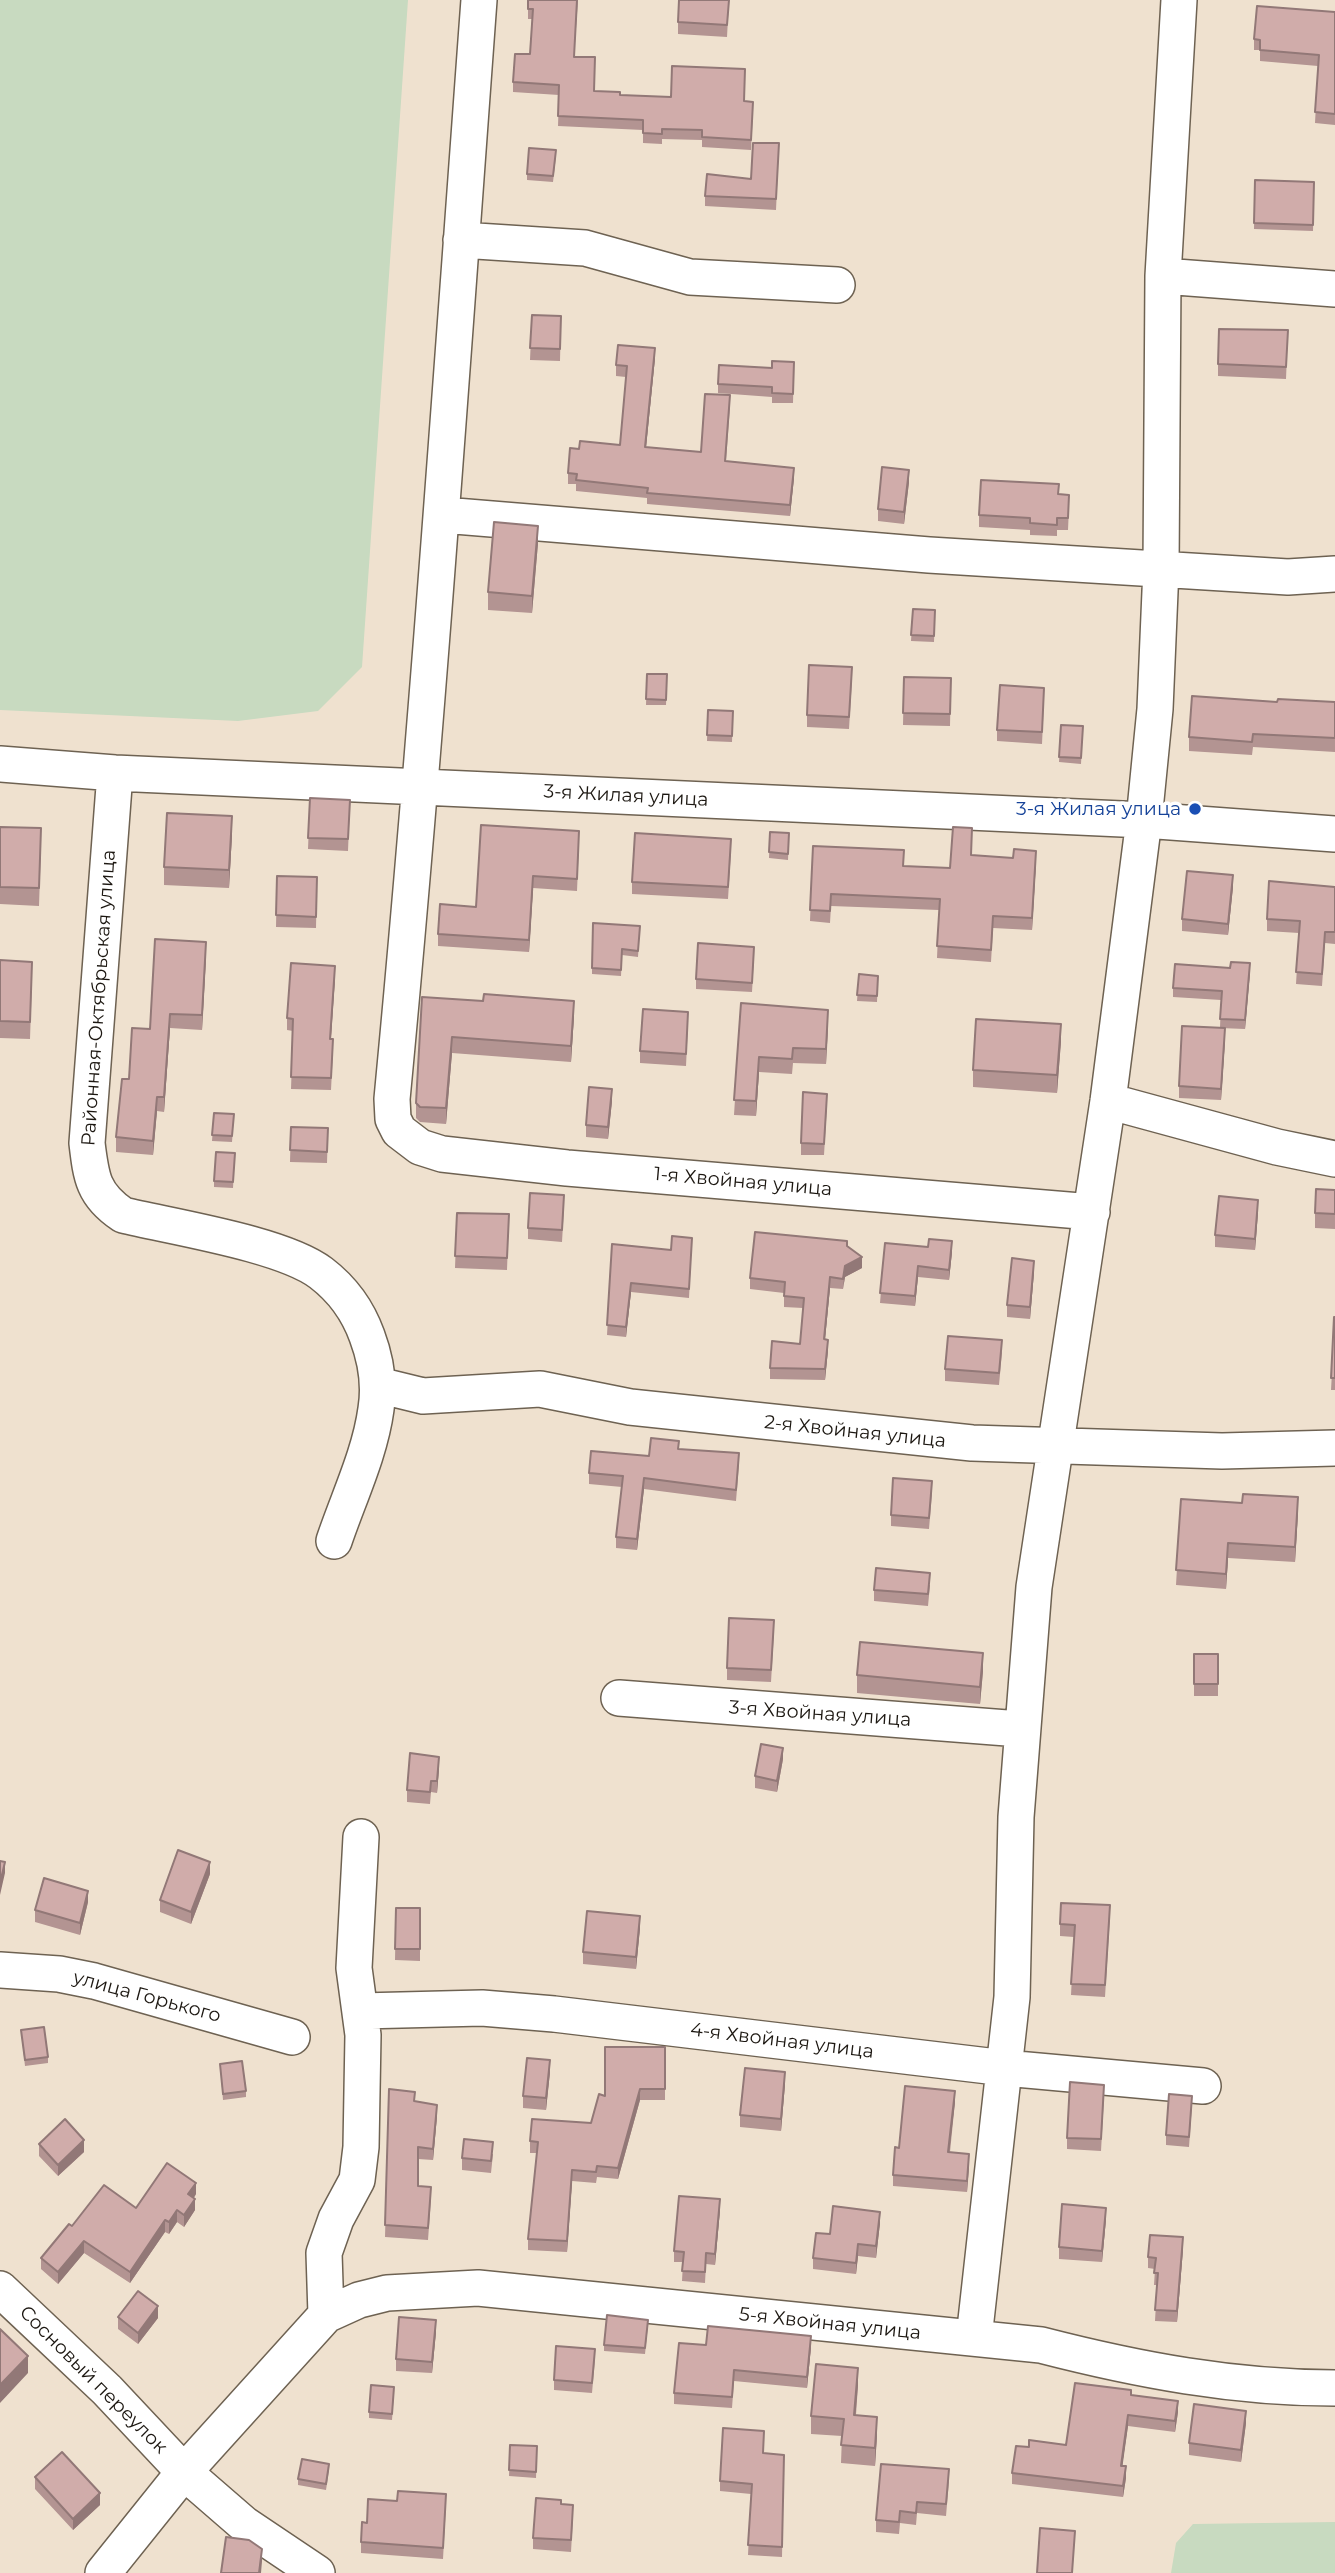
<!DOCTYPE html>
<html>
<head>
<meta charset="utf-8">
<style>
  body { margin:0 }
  canvas { display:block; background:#efe1cf }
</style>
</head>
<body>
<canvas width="1335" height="2573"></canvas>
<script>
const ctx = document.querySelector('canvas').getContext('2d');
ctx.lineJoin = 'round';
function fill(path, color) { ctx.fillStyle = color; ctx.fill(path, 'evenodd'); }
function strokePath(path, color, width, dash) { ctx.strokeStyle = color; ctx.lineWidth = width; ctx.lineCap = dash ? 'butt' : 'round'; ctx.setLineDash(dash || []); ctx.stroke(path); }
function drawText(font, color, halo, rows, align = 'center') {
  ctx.font = font + ' Montserrat,sans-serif'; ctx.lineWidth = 7; ctx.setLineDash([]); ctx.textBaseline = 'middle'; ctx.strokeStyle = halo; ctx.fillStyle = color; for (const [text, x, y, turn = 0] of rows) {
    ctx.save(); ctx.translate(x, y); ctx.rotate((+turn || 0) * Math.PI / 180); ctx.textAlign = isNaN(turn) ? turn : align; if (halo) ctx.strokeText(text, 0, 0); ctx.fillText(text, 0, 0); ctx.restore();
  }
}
fill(new Path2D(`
  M0,0H408L362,667L318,711L238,721L0,710Z
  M1335,2522V2573H1171L1176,2543L1193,2524Z`), '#c8dac0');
const minor = new Path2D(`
  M479,0C452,367 427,733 392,1099L393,1119L399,1131L420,1147L442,1154L567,1168L1092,1212
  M461,240L585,248L690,277L837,285
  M1163,276L1335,289
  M443,515L929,555L1288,577L1335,574
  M0,764L115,773L1144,820L1335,834
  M115,773L87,1143C91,1177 93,1195 123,1215C173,1227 283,1244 321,1273C342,1289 358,1311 367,1336C376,1360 380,1384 376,1409C370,1454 348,1499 334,1541
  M1108,1101L1277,1147L1335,1159
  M378,1385L423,1396L540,1389L630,1407L972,1443L1222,1451L1335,1448
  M619,1698L1020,1729
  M0,1970L59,1974L94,1981L292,2037
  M361,2011L482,2008L554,2014L1005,2068L1203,2086
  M0,2289L107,2390L184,2472L244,2524L317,2573
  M326,2315L324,2253L336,2219L357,2180L361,2147L363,2035L354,1968L361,1837
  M974,2338L1012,1997L1016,1817L1034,1587L1108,1101L1144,820L1155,709L1161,568L1163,276L1179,0
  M103,2573L184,2472L326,2315L359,2300L387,2293L478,2288L1041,2345C1138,2370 1234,2388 1335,2388`);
strokePath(minor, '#6e6252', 38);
strokePath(minor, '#fff', 35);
fill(new Path2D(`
  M528,0H578L574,57L594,91L620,95L744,101L753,112L751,150L702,147V140L662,139V144L643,143V130L558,126L559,95L513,92V82L530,54L532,19H528Z
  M729,0L727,37L678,34V22Z
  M1335,12V125L1315,123L1318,66L1260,61V50H1254V39Z
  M779,143L776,210L705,206V196L751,179Z
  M556,156L553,182L527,180V174Z
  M1255,180L1314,182L1313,231L1254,229Z
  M532,315L561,316L560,361L530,360Z
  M1288,330L1286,379L1218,376V364Z
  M655,358L646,447L701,452L730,406L726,461L794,478L790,516L647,504V498L576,491V484H568V473L579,449L620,445L626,377L616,376V365Z
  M794,362L793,403H772V397L718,393V384Z
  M909,482L904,524L878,521V509Z
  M1059,494L1069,507L1068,530H1057V536L1030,535V530L979,527V515Z
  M538,543L532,613L488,610V592Z
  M913,609L935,610L934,642L911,641Z
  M647,674H667L666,705H646Z
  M904,677L951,678L950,726L903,725Z
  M852,679L849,729L807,727V715Z
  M1044,700L1042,744L997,741V730Z
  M1277,702H1335V752L1253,747L1252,755L1189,751V737Z
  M708,710L733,711L732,742L707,741Z
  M1061,725L1083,726L1081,764L1059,762Z
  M310,798L350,800L348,851L308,849Z
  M0,827L41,846L39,906L0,904Z
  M770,832L789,833L788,860L769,858Z
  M232,834L229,888L164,885V867Z
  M972,840L971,855L1036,862L1032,930L993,928L991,962L937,958L939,910L831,906L830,923L810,921L813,846L903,866L950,868Z
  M579,843L577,891L533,888L529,952L438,946V934L476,907Z
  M731,851L728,899L632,894V882Z
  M277,876L317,877L316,928L276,927Z
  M1233,887L1228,935L1182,931V919Z
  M1335,887V944L1325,943L1322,986L1296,984L1299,933L1267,931V919Z
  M640,926L638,957L622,955L621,976L592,974V968Z
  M206,957L202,1030L170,1028L164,1112L157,1111L153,1155L116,1152V1137L129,1079L150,1029Z
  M754,957L752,992L696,989V979Z
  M0,960L32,979L30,1039L0,1038Z
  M1250,972L1245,1029L1220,1028L1221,1000L1173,997V988Z
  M859,974L878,976L877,1002L857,1001Z
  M335,978L331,1039L333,1051L331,1090L291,1089L293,1031L287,1030V1018Z
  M422,997L574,1016L571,1062L452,1053L446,1124L420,1122L416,1118V1103Z
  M741,1003L828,1025L826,1064L793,1063L792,1074L759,1072L756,1116L734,1115Z
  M688,1024L686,1066L640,1063V1051Z
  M1225,1040L1221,1100L1179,1098V1086Z
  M1061,1041L1057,1093L973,1087V1070Z
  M612,1101L608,1139L586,1137V1125Z
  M827,1105L824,1155H801V1143Z
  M214,1113L234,1114L232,1142L212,1141Z
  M291,1127L328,1128L327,1163L290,1162Z
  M235,1153L233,1188L214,1187V1181Z
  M1335,1190V1229L1315,1228V1213Z
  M564,1207L562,1242L528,1239V1228Z
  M1258,1212L1255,1250L1215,1247V1235Z
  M457,1213L509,1214L507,1270L455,1268Z
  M692,1238L689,1298L631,1292L626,1337L607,1335L612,1244L671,1250Z
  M885,1243L952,1252L949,1280L918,1277L915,1306L880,1303Z
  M847,1246L862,1268L845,1277L843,1289L830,1288L825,1339L828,1350L825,1380L770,1379V1368L800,1344L803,1308L784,1307V1293L750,1289V1278Z
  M1034,1272L1030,1319L1007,1317V1305Z
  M1335,1317V1390H1331Z
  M1002,1352L999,1385L945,1381V1369Z
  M679,1449L739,1464L736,1501L644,1489L637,1550L616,1548V1537L622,1487L589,1484V1473L649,1456Z
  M932,1493L929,1529L891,1526V1515Z
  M1181,1499L1298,1512L1295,1562L1228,1558L1226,1589L1176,1585Z
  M930,1585L928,1606L874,1601V1590Z
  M774,1632L771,1682L727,1680V1668Z
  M1194,1654H1218V1696H1194Z
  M983,1671L980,1704L857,1693V1675Z
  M783,1759L777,1792L755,1788V1776Z
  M439,1768L437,1793L431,1792L430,1804L407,1802V1790Z
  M210,1874L191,1924L160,1912V1900Z
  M88,1902L80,1935L35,1922V1910Z
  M396,1908H420V1961L395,1960Z
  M1110,1916L1105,1997L1071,1995L1074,1937L1060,1936V1924Z
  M640,1928L636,1969L583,1964V1952Z
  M21,2030L48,2057V2063L25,2066Z
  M665,2047V2100H640L618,2179L597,2177L596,2183L572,2181L567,2252L528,2250V2239L537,2153H530V2141L591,2123L605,2096Z
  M220,2064L246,2091V2097L223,2100Z
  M550,2072L546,2110L523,2108V2096Z
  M785,2084L781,2131L740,2127V2115Z
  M389,2089L415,2101L437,2116L433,2160L418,2159V2186L431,2199L428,2240L385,2237Z
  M1104,2097L1101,2151L1067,2149V2138Z
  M955,2102L950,2152L969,2165L967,2192L893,2186V2175L899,2148Z
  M1192,2105L1189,2147L1166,2145V2135Z
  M39,2144L84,2152L58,2176L39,2156Z
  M493,2154L491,2173L462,2170V2158Z
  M196,2194L194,2198L195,2210L184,2227L177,2222L169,2234L165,2232L130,2283L84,2253L58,2284L41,2269V2258L72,2226L136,2208Z
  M720,2210L715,2265L706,2264L705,2283L682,2281L683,2262H674V2251Z
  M1106,2219L1102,2262L1059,2259V2247Z
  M880,2223L876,2258L858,2256L856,2274L813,2269V2258L830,2234Z
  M1183,2249L1177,2322L1155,2321L1157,2285H1154L1155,2269L1148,2268V2257Z
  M118,2317L158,2318L138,2344L118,2329Z
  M648,2325L645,2354L604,2351V2345Z
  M436,2332L432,2373L396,2371V2359Z
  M706,2345L811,2347L807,2388L734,2381L732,2408L674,2404V2393Z
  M595,2359L592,2393L554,2390V2380Z
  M858,2385L856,2415L877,2435L875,2466L841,2463L842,2436L811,2434V2416Z
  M394,2393L392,2420L369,2418V2412Z
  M1131,2395L1178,2412L1175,2432L1128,2426L1122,2466L1126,2478L1123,2497L1012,2484V2473L1029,2447L1066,2445Z
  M1246,2423L1241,2462L1189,2455V2443Z
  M764,2441L763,2453L784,2455L782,2557L748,2555L751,2494L720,2491V2481Z
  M510,2445L537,2446L536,2478L509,2476Z
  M329,2470L326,2490L298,2485V2479Z
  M35,2477L100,2505L73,2530L35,2489Z
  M949,2481L946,2516L917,2513L916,2525L900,2523L899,2534L876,2532V2520Z
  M561,2504L573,2517L571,2552L533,2549V2538Z
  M446,2505L443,2559L361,2553V2542L367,2523Z`), '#b39492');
fill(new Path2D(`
  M655,348V358L645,458V447Z
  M794,468V478L790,516V505Z
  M909,470V482L904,524V512Z
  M538,526V543L532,613V596Z
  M232,816V834L229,888V870Z
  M1036,851V862L1032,930V918Z
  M1233,875V887L1228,935V924Z
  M533,876V888L529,952V940Z
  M206,942V957L202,1030V1015Z
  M1250,963V972L1245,1029V1020Z
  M335,966V978L330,1050V1039Z
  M574,1001V1016L571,1062V1046Z
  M828,1010V1025L826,1064V1049Z
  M170,1014V1028L164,1112V1097Z
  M1061,1024V1041L1057,1093V1075Z
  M1225,1028V1040L1221,1100V1089Z
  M452,1037V1053L446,1124V1108Z
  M759,1057V1072L756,1116V1101Z
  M612,1089V1101L608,1139V1127Z
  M157,1097V1111L153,1155V1141Z
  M1258,1200V1212L1255,1250V1239Z
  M952,1241V1252L949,1280V1270Z
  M862,1257V1268L845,1277L843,1289L845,1266Z
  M1034,1261V1272L1030,1319V1307Z
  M918,1266V1277L915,1306V1296Z
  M830,1277V1288L824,1350V1339Z
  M631,1283V1292L626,1337V1327Z
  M828,1340V1350L825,1380V1369Z
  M644,1478V1489L637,1550V1539Z
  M1298,1497V1512L1295,1562V1547Z
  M1228,1543V1558L1226,1589V1574Z
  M983,1653V1671L980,1704V1687Z
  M783,1748V1759L777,1792V1781Z
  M439,1757V1768L437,1793V1781Z
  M5,1862V1873L0,1895V1883Z
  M210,1862V1874L191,1924V1912Z
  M88,1891V1902L80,1935V1923Z
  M640,1916V1928L636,1969V1957Z
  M550,2060V2072L546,2110V2098Z
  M785,2072V2084L781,2131V2119Z
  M640,2089V2100L618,2179V2168Z
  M955,2091V2102L948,2163V2152Z
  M437,2105V2116L433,2160V2149Z
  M84,2140V2152L58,2176V2165Z
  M969,2154V2165L967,2192V2181Z
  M572,2170V2181L567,2252V2241Z
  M196,2183V2194L188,2206V2194Z
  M195,2199V2210L184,2227V2215Z
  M720,2199V2210L715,2265V2254Z
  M1106,2208V2219L1102,2262V2251Z
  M177,2210V2222L169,2234V2222Z
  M880,2212V2223L876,2258V2246Z
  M165,2220V2232L130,2283V2272Z
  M1183,2237V2249L1177,2322V2311Z
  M84,2241V2253L58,2284V2272Z
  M858,2244V2256L856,2274V2263Z
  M158,2306V2318L138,2344V2333Z
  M436,2320V2332L432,2373V2362Z
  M811,2336V2347L807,2388V2377Z
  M28,2356V2373L0,2403V2385Z
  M858,2368V2385L854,2432V2415Z
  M1178,2401V2412L1175,2432V2421Z
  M1246,2411V2423L1241,2462V2450Z
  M1128,2415V2426L1121,2477V2466Z
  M877,2417V2435L875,2466V2448Z
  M1126,2466V2478L1123,2497V2486Z
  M100,2493V2505L73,2530V2519Z
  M262,2549V2561L261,2573H259Z`), '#927877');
const building = new Path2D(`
  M528,0H577L574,57H595L594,91L620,92V95L671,97L672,66L745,69L744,101L753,102L751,140L702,137V130L662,129V134L643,133V120L558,116L559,85L513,82L515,54H530L533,9H528Z
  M679,0H729L727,25L678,22Z
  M1257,6L1335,12V114L1315,112L1319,55L1260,50V40L1254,39Z
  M753,143H779L776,199L705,196L707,174L751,179Z
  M529,148L556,150L553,176L527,174Z
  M1255,180L1314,182L1313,225L1254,223Z
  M532,315L561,316L560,349L530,348Z
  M1219,329L1288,330L1286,367L1218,364Z
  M618,345L655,348L645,447L701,452L705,394L730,395L725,461L794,468L790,505L647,493L648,488L576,480L577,474L568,473L570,448L579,449L580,441L620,445L627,366L616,365Z
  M772,361L794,362L793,394L772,393V387L718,384L719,365L772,368Z
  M882,467L909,470L904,512L878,509Z
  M981,480L1059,484L1058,494L1069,495L1068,518H1057V525L1030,523V518L979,515Z
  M494,522L538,526L532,596L488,592Z
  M913,609L935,610L934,636L911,635Z
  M809,665L852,667L849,717L807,715Z
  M647,674H667L666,700L646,699Z
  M904,677L951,678L950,714L903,713Z
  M1000,685L1044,688L1042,732L997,730Z
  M1192,696L1277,702L1278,699L1335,702V738L1253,734L1252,742L1189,737Z
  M708,710L733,711L732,736L707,735Z
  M1061,725L1083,726L1081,758L1059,757Z
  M310,798L350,800L348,839L308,838Z
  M167,813L232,816L229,870L164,867Z
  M481,825L579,831L577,879L533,876L529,940L438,934L440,904L476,907Z
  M0,827L41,828L39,888L0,887Z
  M953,827L972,828L971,855L1013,858L1014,849L1036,851L1032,918L993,916L991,950L937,946L940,899L831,894L830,911L810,910L813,846L904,850L903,866L950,868Z
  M770,832L789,833L788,854L769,852Z
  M635,833L731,839L728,887L632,882Z
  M1187,871L1233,875L1228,924L1182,919Z
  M277,876L317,877L316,917L276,915Z
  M1269,881L1335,887V932H1325L1322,974L1296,972L1300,921L1267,919Z
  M593,923L640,926L638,951L622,949L621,970L592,968Z
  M155,939L206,942L202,1015L170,1014L164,1097H157L153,1141L116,1137L122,1079H129L132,1028L150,1029Z
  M698,943L754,947L752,983L696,979Z
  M0,960L32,962L30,1022L0,1021Z
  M1231,962L1250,963L1245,1020L1220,1019L1222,991L1173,988L1175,964L1230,968Z
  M291,963L335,966L330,1039H333L331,1078L291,1077L293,1019L287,1018Z
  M859,974L878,976L877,996L857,995Z
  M484,994L574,1001L571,1046L452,1037L446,1108L420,1107L416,1103L422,997L483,1001Z
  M741,1003L828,1010L826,1049L793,1048L792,1059L759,1057L756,1101L734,1100Z
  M643,1009L688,1012L686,1054L640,1051Z
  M976,1019L1061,1024L1057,1075L973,1070Z
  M1182,1026L1225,1028L1221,1089L1179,1086Z
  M589,1087L612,1089L608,1127L586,1125Z
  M803,1092L827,1094L824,1144L801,1143Z
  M214,1113L234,1114L232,1136L212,1135Z
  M291,1127L328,1128L327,1152L290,1150Z
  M216,1152L235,1153L233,1182L214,1181Z
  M1316,1189L1335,1190V1214L1315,1213Z
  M530,1193L564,1195L562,1230L528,1228Z
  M1219,1196L1258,1200L1255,1239L1215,1235Z
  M457,1213L509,1214L507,1258L455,1256Z
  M755,1232L847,1241V1246L862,1257L845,1266L843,1279L830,1277L824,1339L828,1340L825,1369L770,1368L772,1341L800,1344L804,1298L784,1296L785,1282L750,1278Z
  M672,1236L692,1238L689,1289L631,1283L626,1327L607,1325L612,1244L671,1250Z
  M929,1239L952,1241L949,1270L918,1266L915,1296L880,1293L885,1243L928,1247Z
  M1012,1258L1034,1261L1030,1307L1007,1305Z
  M1334,1317H1335V1378H1331Z
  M948,1336L1002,1340L999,1373L945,1369Z
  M651,1438L679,1441L678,1449L739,1453L736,1490L644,1478L637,1539L616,1537L623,1476L589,1473L591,1451L649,1456Z
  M893,1478L932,1481L929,1518L891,1515Z
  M1243,1494L1298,1497L1295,1547L1228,1543L1226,1574L1176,1570L1181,1499L1242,1503Z
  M876,1568L930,1573L928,1594L874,1590Z
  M729,1618L774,1620L771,1670L727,1668Z
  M860,1642L983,1653L980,1687L857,1675Z
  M1194,1654H1218V1684H1194Z
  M761,1744L783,1748L777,1781L755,1776Z
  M410,1753L439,1757L437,1781H431L430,1792L407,1790Z
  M178,1850L210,1862L191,1912L160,1900Z
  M0,1861L5,1862L0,1883Z
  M44,1878L88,1891L80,1923L35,1910Z
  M1061,1903L1110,1905L1105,1985L1071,1984L1075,1925L1060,1924Z
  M396,1908H420V1949H395Z
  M587,1911L640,1916L636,1957L583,1952Z
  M44,2027L48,2057L25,2060L21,2030Z
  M605,2047H665V2089H640L618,2168L597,2166L596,2172L572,2170L567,2241L528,2239L538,2142L530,2141L532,2119L591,2123L599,2094L605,2096Z
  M527,2058L550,2060L546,2098L523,2096Z
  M242,2061L246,2091L223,2094L220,2064Z
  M745,2068L785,2072L781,2119L740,2115Z
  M1070,2082L1104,2085L1101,2139L1067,2138Z
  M905,2086L955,2091L948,2152L969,2154L967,2181L893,2175L895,2147L899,2148Z
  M389,2089L415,2092L414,2101L437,2105L433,2149L418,2147V2186L431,2187L428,2228L385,2225Z
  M1169,2094L1192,2096L1189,2137L1166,2135Z
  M65,2119L84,2140L58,2165L39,2144Z
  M464,2139L493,2142L491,2161L462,2158Z
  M167,2163L196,2183L188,2194L195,2199L184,2215L177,2210L169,2222L165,2220L130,2272L84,2241L58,2272L41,2258L69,2224L72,2226L104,2185L136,2208Z
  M679,2196L720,2199L715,2254L706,2253L705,2272L682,2271L684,2252L674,2251Z
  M1062,2204L1106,2208L1102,2251L1059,2247Z
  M833,2206L880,2212L876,2246L858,2244L856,2263L813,2258L816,2233L830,2234Z
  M1150,2235L1183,2237L1177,2311L1155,2310L1158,2273H1154L1156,2258L1148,2257Z
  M138,2291L158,2306L138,2333L118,2317Z
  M607,2315L648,2320L645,2348L604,2345Z
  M399,2317L436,2320L432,2362L396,2359Z
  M708,2326L811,2336L807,2377L734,2370L732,2397L674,2393L679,2343L706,2345Z
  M0,2329L28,2356L0,2385Z
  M556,2346L595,2349L592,2383L554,2380Z
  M816,2364L858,2368L854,2415L877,2417L875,2448L841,2445L844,2419L811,2416Z
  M1075,2383L1131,2390V2395L1178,2401L1175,2421L1128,2415L1121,2466H1126L1123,2486L1012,2473L1016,2446L1029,2447V2440L1066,2445Z
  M371,2385L394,2387L392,2414L369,2412Z
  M1194,2404L1246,2411L1241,2450L1189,2443Z
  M723,2428L764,2431L763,2453L784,2455L782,2547L748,2545L752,2484L720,2481Z
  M510,2445L537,2446L536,2472L509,2470Z
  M62,2452L100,2493L73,2519L35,2477Z
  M302,2459L329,2464L326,2484L298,2479Z
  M881,2464L949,2469L946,2504L917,2502L916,2513L900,2511L899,2522L876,2520Z
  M398,2491L446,2494L443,2548L361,2542L362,2522L367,2523L368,2499L397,2501Z
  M536,2498L561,2500V2504L573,2505L571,2540L533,2538Z
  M1040,2528L1075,2531L1072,2573H1037Z
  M226,2537L249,2540L262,2549L259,2573H221Z`);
fill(building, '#d0acaa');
strokePath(building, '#927877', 2);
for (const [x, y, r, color] of [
  [1195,809,7,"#1a4fb4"]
]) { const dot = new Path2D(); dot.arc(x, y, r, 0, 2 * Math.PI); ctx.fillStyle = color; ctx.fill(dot); strokePath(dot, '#fff', 2.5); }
drawText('19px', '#1c1711', '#fff', [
  ["3-я Жилая улица",626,796,3],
  ["Районная-Октябрьская улица",99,998,-86],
  ["1-я Хвойная улица",743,1182,5],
  ["2-я Хвойная улица",855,1432,6],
  ["3-я Хвойная улица",820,1714,4],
  ["улица Горького",147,1997,15],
  ["4-я Хвойная улица",782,2041,7],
  ["5-я Хвойная улица",830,2324,6],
  ["Сосновый переулок",93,2380,45]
]);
drawText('19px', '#164399', '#fff', [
  ["3-я Жилая улица",1181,809]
], 'right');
</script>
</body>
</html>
